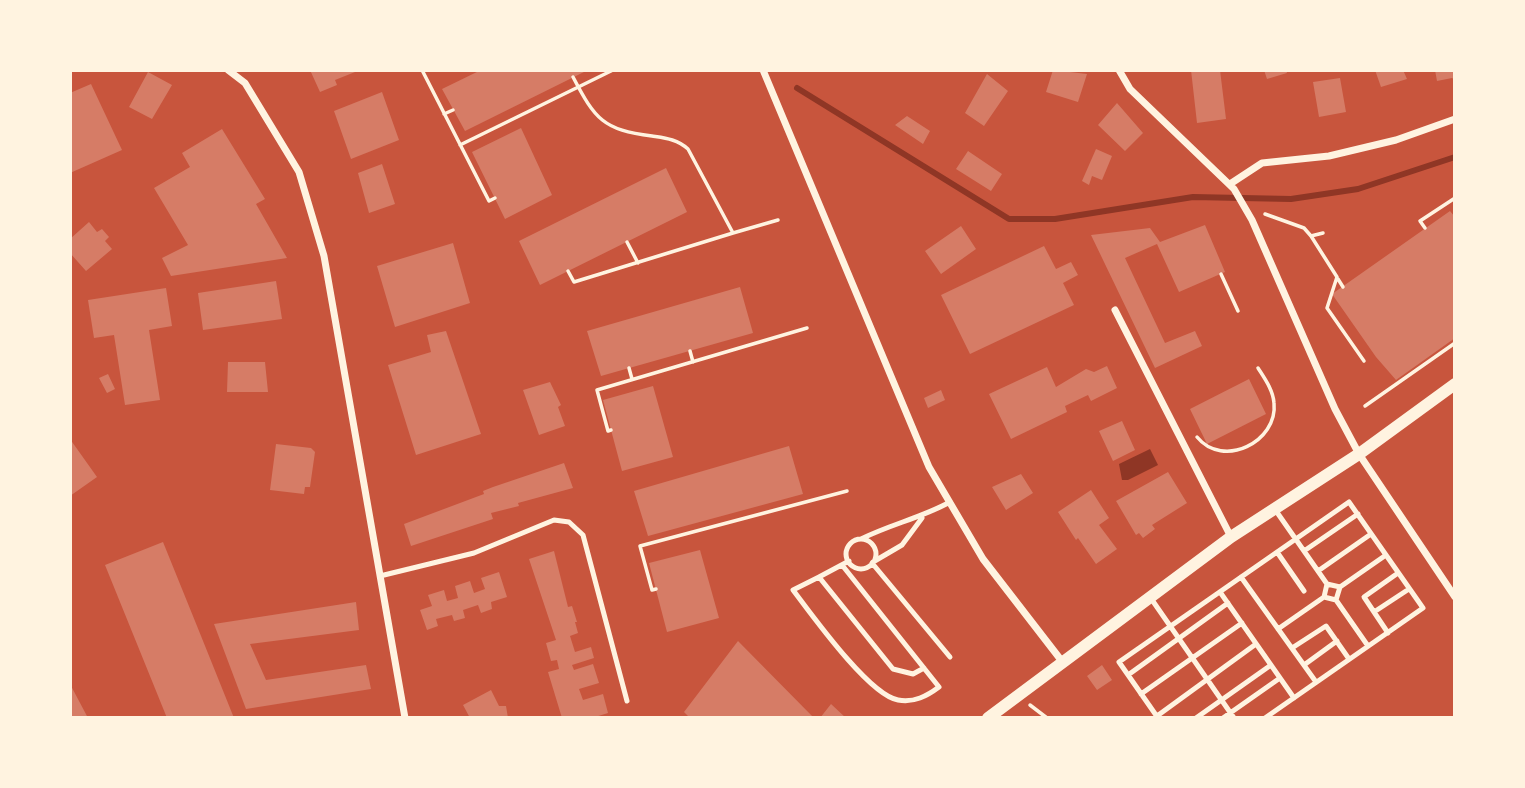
<!DOCTYPE html>
<html>
<head>
<meta charset="utf-8">
<style>
  body { margin:0 }
  #map { position:relative; width:1525px; height:788px; overflow:hidden; background:#c8553d; font-family:Figtree,sans-serif }
  canvas { display:block }
  .frame { position:absolute; inset:0; border:72px solid #fff3e0; pointer-events:none }
</style>
</head>
<body>
<div id="map">
<canvas width="1525" height="788"></canvas>
<div class="frame"></div>
</div>
<script>
const ctx = document.querySelector('canvas').getContext('2d');
ctx.lineJoin = 'round';
function fill(path, color) { ctx.fillStyle = color; ctx.fill(path, 'evenodd'); }
function strokePath(path, color, width, dash) { ctx.strokeStyle = color; ctx.lineWidth = width; ctx.lineCap = dash ? 'butt' : 'round'; ctx.setLineDash(dash || []); ctx.stroke(path); }
fill(new Path2D(`
  M1150,449L1158,465L1128,480H1122L1119,464Z`), '#8f3625');
strokePath(new Path2D(`
  M797,88L1009,219H1055L1193,197L1291,199L1358,189L1455,157`), '#8f3625', 6);
fill(new Path2D(`
  M310,70H360L335,80L337,85L320,92Z
  M481,70H588L465,131L442,89Z
  M1053,70L1087,74L1078,102L1046,92Z
  M1191,70H1220L1226,119L1197,123Z
  M1264,70H1286L1287,73L1267,79Z
  M1375,70H1403L1407,79L1381,87Z
  M1435,70H1455V80L1452,78L1437,81Z
  M148,72L172,85L152,119L129,107Z
  M987,74L1008,91L984,126L965,113Z
  M1340,78L1346,112L1319,117L1313,82Z
  M91,84L122,150L70,173V93Z
  M382,92L399,140L351,159L334,111Z
  M1117,103L1143,133L1125,151L1098,125Z
  M907,116L930,131L923,144L895,125Z
  M521,128L552,195L505,219L472,152Z
  M222,129L265,199L256,204L287,258L171,276L162,258L188,245L154,188L190,167L182,153Z
  M1096,149L1112,156L1102,180L1092,176L1089,185L1082,181Z
  M968,151L1002,174L991,191L956,169Z
  M382,164L395,204L369,213L358,173Z
  M666,168L687,212L540,285L519,241Z
  M1450,211L1455,217V338L1396,380L1376,357L1332,294Z
  M89,222L97,232L102,229L109,237L105,241L112,249L86,271L70,253V239Z
  M1205,225L1225,272L1179,292L1157,244L1125,258L1165,343L1195,331L1202,346L1155,368L1091,235L1150,228L1160,242Z
  M961,226L976,249L941,274L925,251Z
  M453,243L470,303L395,327L377,266Z
  M1044,246L1056,269L1071,262L1078,275L1063,283L1074,305L970,354L941,295Z
  M276,281L282,319L203,330L198,293Z
  M740,287L753,333L601,376L587,331Z
  M166,288L172,326L149,330L160,400L125,405L114,335L94,338L88,300Z
  M446,331L481,434L416,455L388,365L431,352L427,335Z
  M228,362H265L268,392H227Z
  M1107,366L1117,388L1091,401L1088,395L1065,406L1067,412L1011,439L989,394L1047,367L1056,387L1086,369L1094,372Z
  M108,374L115,389L107,393L99,378Z
  M1249,379L1266,414L1207,444L1190,409Z
  M550,382L561,405L558,407L565,426L539,435L523,390Z
  M653,386L673,457L622,471L603,400Z
  M941,390L945,400L928,408L924,398Z
  M1122,421L1135,450L1113,461L1099,431Z
  M70,439L97,477L70,496Z
  M276,444L311,448L315,452L310,487H305L304,494L270,490Z
  M789,446L803,494L648,536L634,491Z
  M564,463L573,488L518,503L519,506L491,513L493,519L411,546L404,524L484,494L483,491L493,487Z
  M1168,472L1187,503L1152,525L1155,529L1143,538L1139,533L1136,535L1116,501Z
  M1021,474L1033,493L1006,510L992,487Z
  M1091,490L1109,518L1099,525L1117,549L1096,564L1078,538L1076,540L1058,512Z
  M163,542L197,626L234,718H167L105,565Z
  M700,550L719,618L667,632L649,563Z
  M554,551L568,607L572,606L577,622H575L578,633L570,636L575,652L591,647L594,658L572,665L574,670L593,664L599,683L579,689L583,700L603,694L608,713L592,718H562L548,672L559,669L557,660L551,661L546,643L556,640L529,559Z
  M499,572L507,597L491,602L492,609L481,613L478,605L463,610L465,618L454,621L452,615L436,619L438,626L427,630L420,610L432,606L428,595L444,590L447,601L458,598L455,586L470,581L474,593L485,589L481,578Z
  M356,602L359,630L250,644L266,680L366,665L371,689L246,709L214,624Z
  M738,641L814,718H690L684,712Z
  M1102,665L1112,680L1097,690L1087,676Z
  M70,684L88,718H70Z
  M491,690L499,706H506L508,718H470L463,705Z
  M831,704L846,718H820Z`), '#d67c66');
strokePath(new Path2D(`
  M422,70L489,201L495,198
  M573,77C595,119 603,130 652,136C665,138 677,139 688,149L733,233L778,220
  M444,114L453,110
  M460,145L613,70
  M1265,214L1304,228L1311,236L1323,233
  M1425,228L1420,221L1455,198
  M1311,236L1337,277L1327,308L1364,361
  M627,242L638,263
  M568,271L574,282L733,233
  M1221,274L1238,311
  M1338,279L1343,287
  M690,351L693,362
  M629,368L632,379
  M1365,406L1455,343
  M611,430L608,431L597,390L807,328
  M1197,437C1223,469 1278,442 1274,403C1273,390 1265,379 1258,368
  M656,589L652,590L640,546L847,491
  M1030,705L1047,718`), '#fff3e0', 3.5);
strokePath(new Path2D(`
  M1274,508L1327,584
  M861,539C891,524 921,518 950,502
  M846 554a15 15 0 1 1 30 0a15 15 0 1 1-30 0Z
  M1304,551L1358,514
  M1277,552L1304,591
  M849,561L819,577L893,669L913,674L924,668
  M873,562L902,545L922,518
  M872,563L950,657
  M1318,571L1371,534
  M380,576L474,553L554,520L569,522L583,535L627,701
  M819,577L793,590C812,615 869,695 898,700C914,703 927,696 939,687L842,565
  M1241,577L1316,682
  M1340,587L1386,555
  M1220,592L1294,698
  M1150,597L1234,718
  M1336,600L1340,587L1327,584L1324,597L1336,600L1368,646
  M1374,612L1409,589
  M1278,629L1324,597
  M1388,633L1364,597L1398,573
  M1292,648L1326,626L1349,659
  M1304,665L1337,641
  M1128,675L1228,603
  M1141,694L1242,623
  M1157,716L1256,644
  M1158,718L1119,662L1349,502L1423,608L1265,718
  M1196,718L1271,665
  M1223,718L1280,678`), '#fff3e0', 5);
strokePath(new Path2D(`
  M228,70L245,83L299,172L324,256L405,718
  M763,70L929,467L983,559L1061,660
  M1119,70L1130,89L1234,189L1252,220L1335,409L1359,454L1455,597
  M1230,184L1262,163L1329,156L1396,140L1455,119
  M1115,310L1231,537`), '#fff3e0', 7);
strokePath(new Path2D(`
  M988,718L1231,537L1359,454L1455,384`), '#fff3e0', 12);
</script>
</body>
</html>
